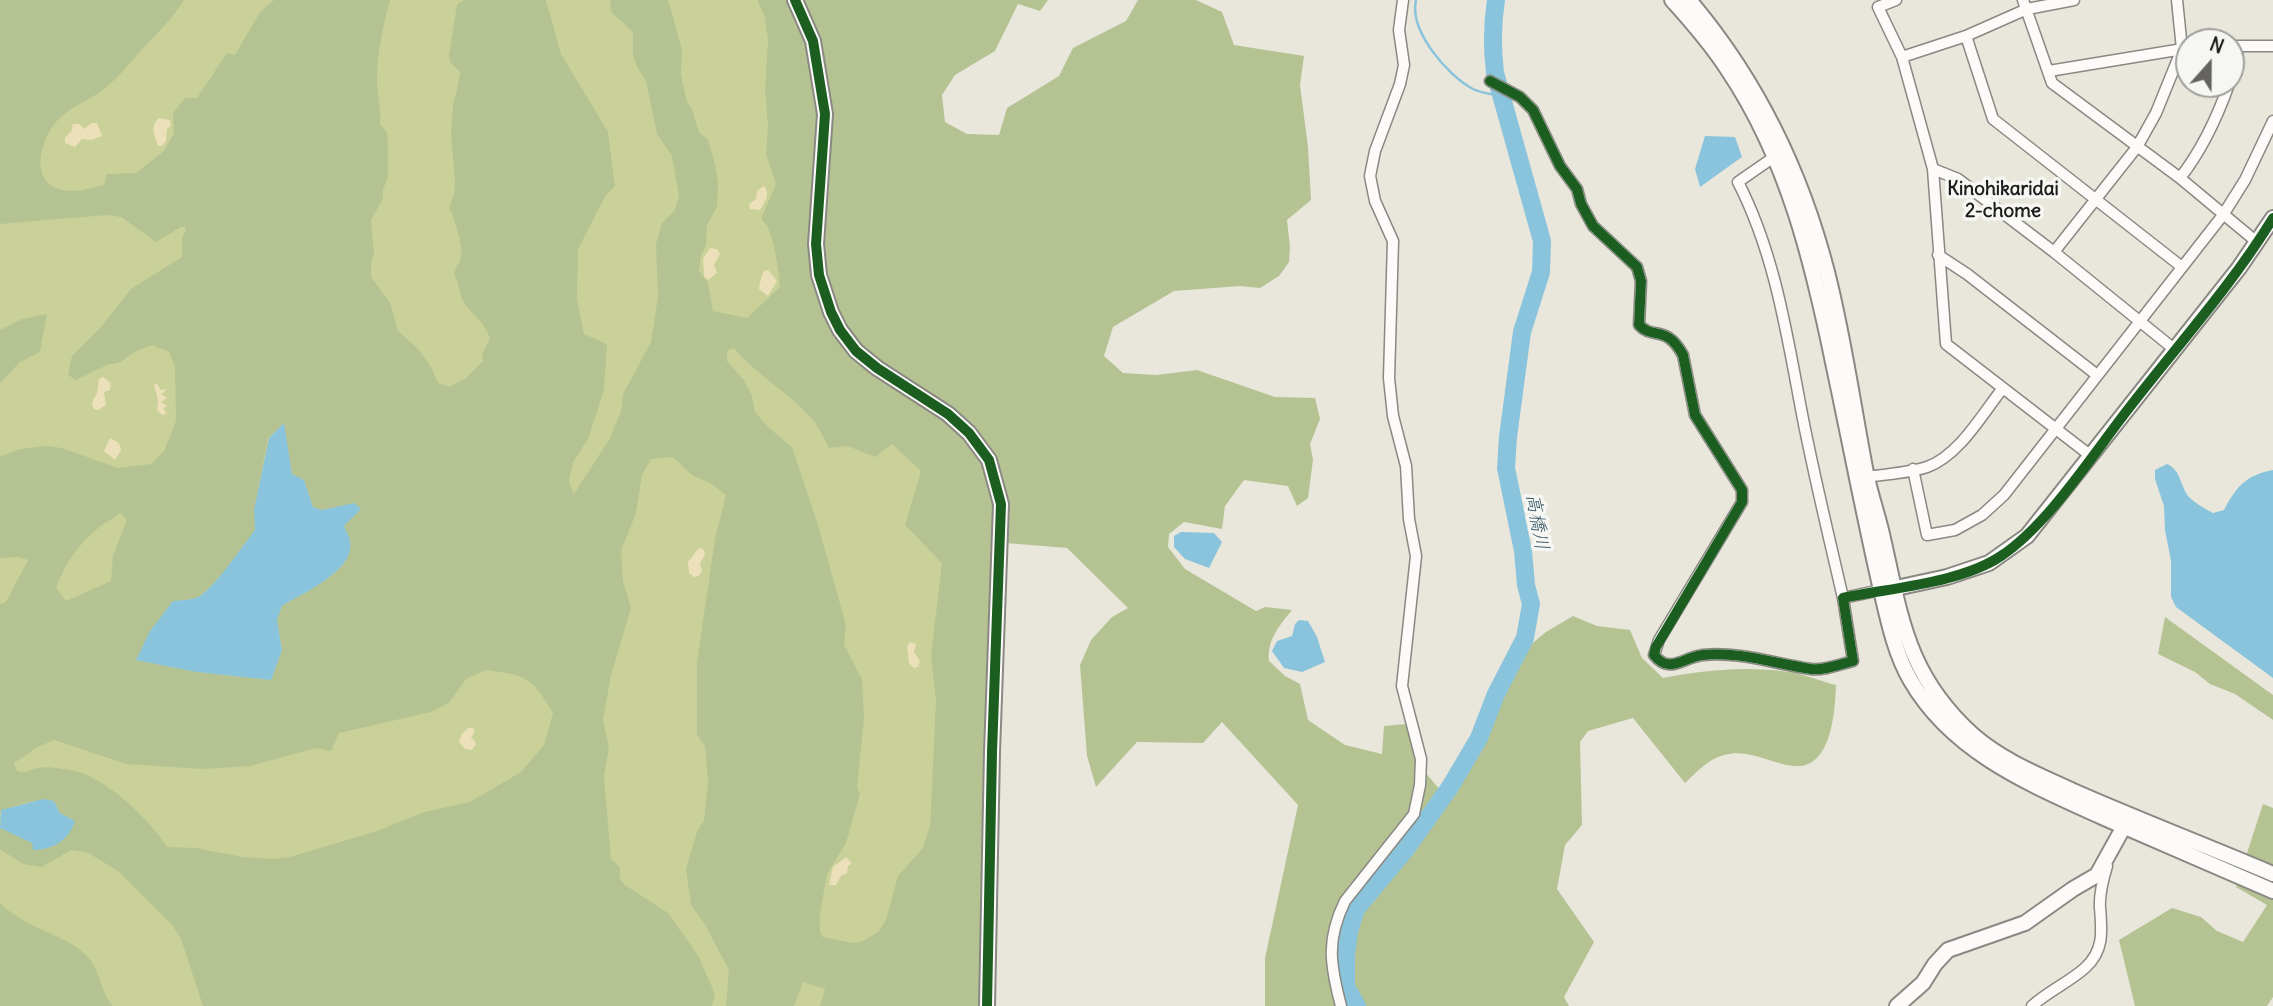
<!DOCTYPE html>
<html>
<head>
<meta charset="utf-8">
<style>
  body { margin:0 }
  #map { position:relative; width:2273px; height:1006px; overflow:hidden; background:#e9e7dc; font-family:Delius,sans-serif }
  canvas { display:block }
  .north { position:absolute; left:2175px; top:28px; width:70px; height:70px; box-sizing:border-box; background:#f6f6f2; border:2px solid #9f9f9c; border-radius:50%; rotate:21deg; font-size:19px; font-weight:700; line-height:28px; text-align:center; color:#1c1c1c }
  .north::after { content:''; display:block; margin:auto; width:24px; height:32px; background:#64635f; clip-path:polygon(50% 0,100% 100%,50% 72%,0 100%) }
</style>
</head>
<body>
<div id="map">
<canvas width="2273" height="1006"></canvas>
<div class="north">N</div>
</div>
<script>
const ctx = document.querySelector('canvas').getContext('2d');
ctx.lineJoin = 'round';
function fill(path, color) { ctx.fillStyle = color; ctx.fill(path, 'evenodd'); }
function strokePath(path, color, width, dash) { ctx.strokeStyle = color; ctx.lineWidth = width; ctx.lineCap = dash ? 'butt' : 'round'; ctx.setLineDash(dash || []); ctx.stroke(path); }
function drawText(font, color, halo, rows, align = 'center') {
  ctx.font = font + ' Delius,"Klee One",sans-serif'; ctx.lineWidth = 7; ctx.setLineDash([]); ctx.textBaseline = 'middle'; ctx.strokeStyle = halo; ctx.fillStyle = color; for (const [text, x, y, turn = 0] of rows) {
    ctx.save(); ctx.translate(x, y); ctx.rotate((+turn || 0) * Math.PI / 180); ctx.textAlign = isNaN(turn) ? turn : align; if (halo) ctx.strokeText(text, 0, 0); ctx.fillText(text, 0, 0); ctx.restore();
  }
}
fill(new Path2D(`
  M0,0H789L934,413L985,788L858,1006H0Z`), '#c9d199');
fill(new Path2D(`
  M0,0H184C173,18 160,30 146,45C131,61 118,79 101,91C85,103 65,109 53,126C41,143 31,177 56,188C73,195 88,188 104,185L107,174L136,173L164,151L174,133L173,113L185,98H197L227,53L235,55L260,12L274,0H390C383,26 377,54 377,81C377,93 382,113 380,124L387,133L388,144V176L383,190V198L371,220L374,255L371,261V277L390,303L398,331L418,349L431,367L438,383L449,387L466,378L483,361L482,355L490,338C483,319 472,315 463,301C459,293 459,283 454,274C455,268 459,264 461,258C464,249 454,216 449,208L454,193L455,181L451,135L453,103L456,95L460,72L450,62L449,55L457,5L464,0H546L561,54L608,132L615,186L606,195L578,249L577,299L584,334L607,344L604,390L588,439L573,462L569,482L574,494L609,440L621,412L623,394L651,342L658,297L656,244L662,223L675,210L679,196L672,156L657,134L646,81L637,67L633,55V32L611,12L610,0H667L669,3L682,50L681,75L687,102L692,109L699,132L708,140L715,164L718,183L717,206L707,226L706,245L701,255L699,271L708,283L713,311L747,318L780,287C778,269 775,230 761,219L776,184L766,154L768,124L765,90L768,41L765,17L757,0H1048L1040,11L1018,4L995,51L955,75L942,95L945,122L967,134L999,135L1007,108L1059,76L1073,48L1126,21L1138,0H1196L1222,12L1234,45L1304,56L1300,85L1308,147L1311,200L1287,220L1290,247L1289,262L1279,276L1260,288L1240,286L1174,291L1113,327L1104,356L1123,373L1156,375L1197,370L1275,397L1315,398L1320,419L1310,444L1313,460L1308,498L1297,506L1288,486L1244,480L1225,506L1222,529L1184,522L1169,534L1168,547L1185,569L1256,611L1265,607L1292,610C1279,626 1267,640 1269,661L1285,676L1300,684L1308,720L1345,745L1382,754L1384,726L1406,724L1415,760L1440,790L1473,736L1502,668L1546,632L1573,616L1597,626L1630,630L1642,658L1663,678C1705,670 1746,666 1788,672C1804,674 1820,681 1836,685C1835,710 1832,771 1793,766C1769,763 1749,748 1724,755C1708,759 1697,772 1685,783L1633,718L1588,731L1580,742L1582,825L1565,845L1557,889L1594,942L1564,997L1569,1006H1265V958L1298,805L1222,722L1203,743L1137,742L1096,787L1087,756L1080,665L1091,640L1112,617L1128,608L1067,548L1006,543L989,1006H820L825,989L803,982L794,1006H726L729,970L704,923L691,905L686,869L697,832L704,820L708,782L705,746L697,735V662L715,539L726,495L710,483L692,475L673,457L651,459L642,475L636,513L621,551L623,581L631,608L611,675L603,720L609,748L604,777L611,859L620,867V879L625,885L668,913L699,957L715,994L712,1006H203L181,939L173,926L118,871L88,853L71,850L42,867L23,864L0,849V828L32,843L33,849C57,850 64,842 75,821L60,813L54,801C35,798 17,804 0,812V604L6,602L28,560L19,557L0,558V457L20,449L47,446L62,448L118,468L151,464L164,451L176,421L175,367L169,352L152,345L134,352L121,362L107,365L76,380L68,375L72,356L101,327L131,289L182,257V238L186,230L185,227H181L156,242L121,217L107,215L0,224ZM734,348C756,375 789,392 812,419C819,427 824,439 829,448L848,446L875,457L892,444L921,471L905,525L942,563L931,656L936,701L930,827L922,849L898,876L886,920L879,931L863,941L852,943L823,937L820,932V914L827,874L846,843L860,794L857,788L864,718L862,679L844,645L846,625L818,525L792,447L769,428L755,412L752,396L743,379L727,361V351ZM283,424L292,474L304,480L313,507L322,510L354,503L344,526L351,544L331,577L282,606L277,620L282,650L270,680L196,672L136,660L173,601C180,600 189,600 196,598C212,592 242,546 255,530L254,510L268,438ZM120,513L127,520L113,555L111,581L66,601L56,588C65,564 77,546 97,529C104,523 113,519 120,513ZM486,670C526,675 532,677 553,713L544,745L521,772L470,802L424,812L377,831L290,857L273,859L243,857L196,848L167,847C151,820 102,774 70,770C61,769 47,766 37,768C28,770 26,774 17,771L14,763L36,748L54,740L126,764L202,769L250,766L316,748L331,751L339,733L431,712L449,703L466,679Z
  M47,314L40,352L20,362L0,383V330L22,319Z
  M2165,617L2273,695V720L2235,694L2210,684L2195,672L2158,654Z
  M2263,804L2273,808V997L2267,1006H2135L2119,940L2172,908L2201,917L2217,931L2243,942L2267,905L2236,887Z
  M0,903C25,929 67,934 88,957C100,971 101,993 113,1006H0Z`), '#b5c393');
fill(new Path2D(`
  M159,118L170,120L171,126L167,129L166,141L162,146H158C155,135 149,128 159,118Z
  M92,123H97L102,136L91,140L82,139L75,147L65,143V137L71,132L73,124H79L84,129Z
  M764,186C771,193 765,202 760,210L750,209L749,204L756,199L757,191Z
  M710,248L717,249L720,254L714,265L717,273L708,280L704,276L703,259Z
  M768,270L777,281L768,296L759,289C760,282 761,277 764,271Z
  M103,377L111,383L110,390L104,392L106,405L98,410L94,409C90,401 94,400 97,393C98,390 98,383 99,379Z
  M157,384L161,390L167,389L161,394L167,398L161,402L167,406L163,409L167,413L162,415L157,410L158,400L154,385Z
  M110,438L119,443L121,450L115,460L104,451Z
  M699,548L703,549L705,554L700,564L702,571L699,576L694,577L689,573L688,562Z
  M910,642L916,644L914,652L920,661L918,667L914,668L909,663L907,646Z
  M468,728H473L475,731L471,738L475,741L476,745L471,750L465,749L459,742L462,734Z
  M846,857L852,863L848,866L847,873L841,876L836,885H829L833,867Z`), '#ece0ba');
fill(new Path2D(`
  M1705,136L1735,137L1742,157L1700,187L1695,169Z
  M284,423L292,474L304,480L313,507L322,510L354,503L361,509L344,526C346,531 350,537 350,542C355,571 301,594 282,606L277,620L282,650L271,680L196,672L136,660L150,631L173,601C180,600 189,600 196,598C212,592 242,546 255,530L254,510L269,438Z
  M2167,464C2181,470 2180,486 2189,497C2196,504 2204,508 2213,513L2224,510C2236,487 2246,475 2273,470V678L2176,607L2171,597V561L2165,530L2164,506L2155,479V470Z
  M1181,532L1214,533L1222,542L1209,568L1185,559L1174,547V536Z
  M1299,620L1308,621L1317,637L1325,662L1302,672L1284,668L1272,651L1277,641L1292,636L1295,624Z
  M43,799L54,801L60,813L75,821C69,841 52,850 33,850L32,843L0,828L1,810Z`), '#89c3dc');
strokePath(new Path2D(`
  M1416,0C1409,31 1447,75 1473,89C1481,93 1492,94 1500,96`), '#89c3dc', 2.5);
strokePath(new Path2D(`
  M1357,1006L1346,987V955L1349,931L1356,909L1406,849L1450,787L1479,738L1496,694L1525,638L1531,604L1526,585L1523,551L1506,468L1508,437L1522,332L1541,272L1542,241L1495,73C1492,48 1492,25 1496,0`), '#89c3dc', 18);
const street = new Path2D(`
  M1896,0L1878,7L1902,57L1933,169L1946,344L2091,456
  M2023,0L2052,83L2180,178L2258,243
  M1966,36L1993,119L2182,267
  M2231,46H2273
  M1902,57L1966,36L2027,9L2074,0
  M2049,71L2189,48
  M2231,77L2239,46
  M1490,81L1520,97L1533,110L1560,166L1577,189L1581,204L1593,226L1637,267L1641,281L1639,325C1653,340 1666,324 1683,355L1695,415L1742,490V502L1659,640L1654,655C1670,675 1683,657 1703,655C1739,651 1776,664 1811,669C1823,671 1841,664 1853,661L1843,598L1881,590
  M1774,157L1738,182C1775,254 1787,335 1802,414C1814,476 1829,537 1843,598
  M1933,169L1958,179L2054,252L2174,349
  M2180,178C2202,150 2217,118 2229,84
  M2054,252L2137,147L2156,113L2182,49L2177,0
  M1938,255L1967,274L2097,375
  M1913,469L1927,535L1955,530L1982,515L2004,495L2223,215L2245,180L2273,121
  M1867,477C1886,474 1909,473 1927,467C1959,456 1983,413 2003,388
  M1341,1006C1330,964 1326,940 1345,901L1414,814L1420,785L1421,759L1402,686L1416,556L1409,519L1406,466L1393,416L1389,378L1393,241L1375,201L1370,176L1375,151L1400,84L1404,65L1399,30L1403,0
  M2032,1006C2048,991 2068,983 2085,968C2104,951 2102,932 2100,908C2099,894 2103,879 2107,866`);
const secondary = new Path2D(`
  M795,0L813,41L825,114L816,244L819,275L831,312L840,330L856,351L877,368L948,414L969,433L989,460L1001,504L992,752L987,1006
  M1672,0C1692,22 1712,45 1728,70C1788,159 1813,264 1834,367C1850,442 1864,516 1881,590C1888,620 1895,654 1911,681C1953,753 2030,784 2102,817C2159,842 2216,866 2273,891
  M1689,0C1756,79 1801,171 1827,272C1844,338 1853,406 1866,473C1870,493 1877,513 1882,534C1901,617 1906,675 1974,736C2003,761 2039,775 2073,791C2139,820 2207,846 2273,874
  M1887,590L1947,577L1989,563L2027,536L2239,268L2273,218
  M1897,1006L1923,983L1935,964L1948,950L2025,923L2073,889L2097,875L2127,821`);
strokePath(street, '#898882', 13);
strokePath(secondary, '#898882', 18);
strokePath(street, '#fcfbfa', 10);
strokePath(secondary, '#fcfbfa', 14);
strokePath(new Path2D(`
  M795,0L813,41L825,114L816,244L819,275L831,312L840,330L856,351L877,368L948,414L969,433L989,460L1001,504L992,752L987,1006
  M1490,81L1520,97L1533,110L1560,166L1577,189L1581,204L1593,226L1637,267L1641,281L1639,325C1653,340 1666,324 1683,355L1695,415L1742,490V502L1656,647L1654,655C1670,675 1683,657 1703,655C1739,651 1776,664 1811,669C1823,671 1841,664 1853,661L1843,598C1890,588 1961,583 2001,556C2048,525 2093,454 2129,408C2177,346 2232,285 2273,218`), '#1b5e20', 10);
drawText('bold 19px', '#1c1c1c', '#f6f6f2', [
  ["Kinohikaridai",2003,190],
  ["2-chome",2003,212]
]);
drawText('italic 19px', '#375869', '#f6f6f2', [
  ["高橋川",1537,522,80]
]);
</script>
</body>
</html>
